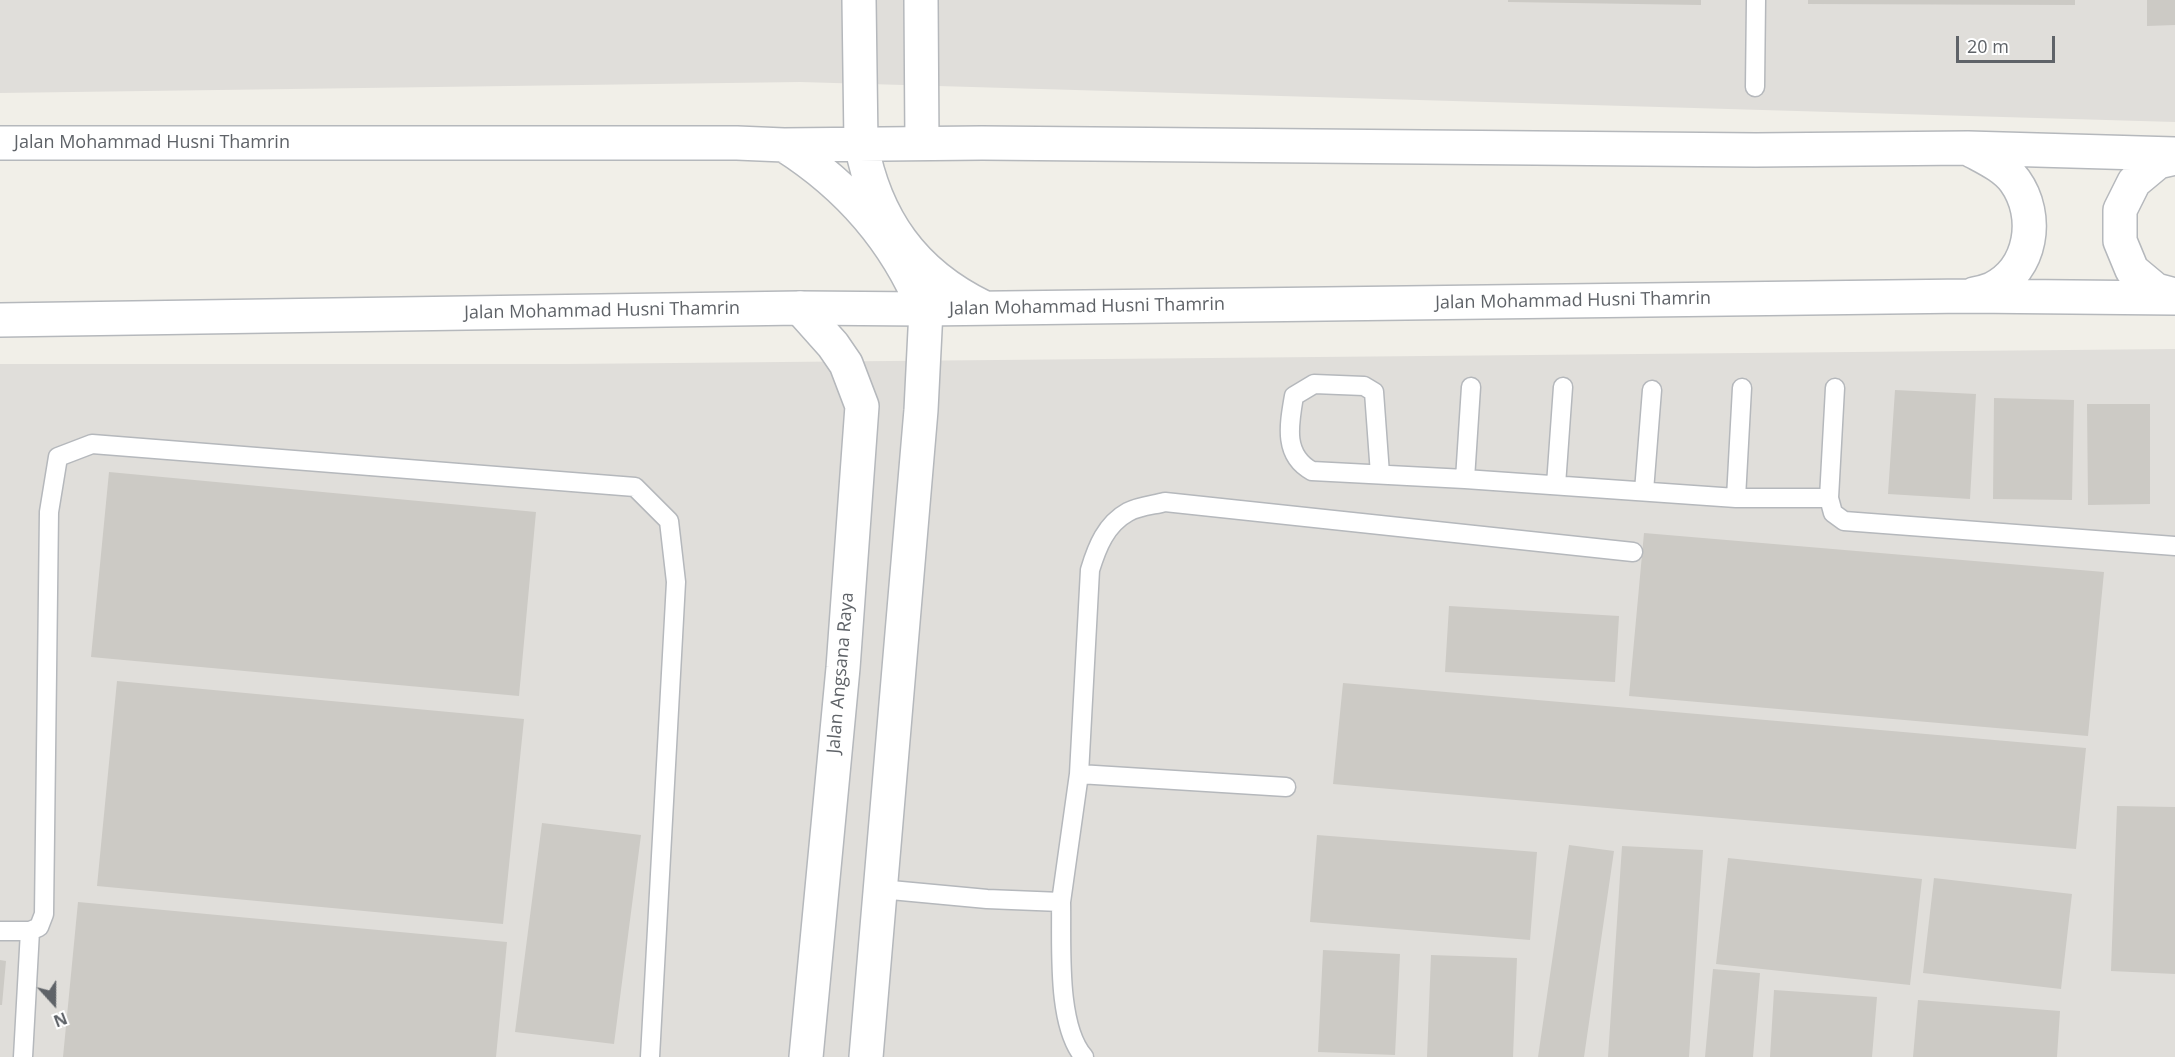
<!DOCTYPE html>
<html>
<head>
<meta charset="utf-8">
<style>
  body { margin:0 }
  #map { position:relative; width:2175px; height:1057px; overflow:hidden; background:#f1efe8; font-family:"Open Sans",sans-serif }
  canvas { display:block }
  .north { position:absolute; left:24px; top:973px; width:60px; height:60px; -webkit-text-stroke:4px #fff; paint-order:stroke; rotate:159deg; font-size:16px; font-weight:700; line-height:24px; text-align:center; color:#5f6368 }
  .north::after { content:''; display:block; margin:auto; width:21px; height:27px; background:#5f6368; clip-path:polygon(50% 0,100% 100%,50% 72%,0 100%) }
  .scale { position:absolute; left:1956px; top:36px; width:99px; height:27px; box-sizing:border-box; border:3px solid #5f6368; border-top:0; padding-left:8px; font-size:18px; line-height:21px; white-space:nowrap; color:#5f6368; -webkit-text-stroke:4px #fff; paint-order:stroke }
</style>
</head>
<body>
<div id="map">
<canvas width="2175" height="1057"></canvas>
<div class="north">N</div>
<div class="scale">20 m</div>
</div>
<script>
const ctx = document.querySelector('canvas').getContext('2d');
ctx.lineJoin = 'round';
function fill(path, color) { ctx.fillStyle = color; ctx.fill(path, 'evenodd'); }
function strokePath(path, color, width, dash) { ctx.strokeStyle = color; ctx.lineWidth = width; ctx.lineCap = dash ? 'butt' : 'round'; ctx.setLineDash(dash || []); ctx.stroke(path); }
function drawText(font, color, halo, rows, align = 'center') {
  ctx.font = font + ' "Open Sans",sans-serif'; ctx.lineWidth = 5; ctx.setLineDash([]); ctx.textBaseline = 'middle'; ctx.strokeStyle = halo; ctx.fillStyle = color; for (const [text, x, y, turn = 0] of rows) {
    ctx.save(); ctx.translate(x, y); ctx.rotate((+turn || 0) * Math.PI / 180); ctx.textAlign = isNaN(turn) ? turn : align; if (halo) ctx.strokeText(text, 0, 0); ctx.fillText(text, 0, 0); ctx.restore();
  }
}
fill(new Path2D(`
  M0,0H2175V122L800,82L0,93Z
  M2175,349V1057H0V364H568Z`), '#e0deda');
fill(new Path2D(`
  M1508,0H1701V5L1508,2Z
  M1808,0H2075V5L1808,4Z
  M2147,0H2175V25L2147,26Z
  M1895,390L1976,394L1970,499L1888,494Z
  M1994,398L2074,400L2072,500L1993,499Z
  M2087,404H2150V504L2088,505Z
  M109,472L536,512L519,696L91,657Z
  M1644,533L2104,572L2088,736L1629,696Z
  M1449,606L1619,616L1615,682L1445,672Z
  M117,681L524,719L503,924L97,886Z
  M1343,683L2086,748L2076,849L1333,784Z
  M2117,806L2175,807V974L2111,971Z
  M542,823L641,835L614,1044L515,1032Z
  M1317,835L1537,852L1530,940L1310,922Z
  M1569,845L1614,851L1584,1057H1538Z
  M1622,846L1703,850L1689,1057H1608Z
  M1728,858L1922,879L1910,985L1716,964Z
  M1934,878L2072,894L2061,989L1923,973Z
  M78,902L507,942L496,1057H63Z
  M1323,950L1400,954L1395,1055L1318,1052Z
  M1431,955L1517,958L1513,1057H1427Z
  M0,960L6,961L2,1005H0Z
  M1713,969L1760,973L1753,1057H1705Z
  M1774,990L1877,997L1872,1057H1770Z
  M1918,1000L2060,1011L2057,1057H1913Z`), '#cccac5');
const service = new Path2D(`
  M1755,87L1756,0
  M1835,388L1829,498L1833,513L1844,521L2175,546
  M1380,474L1374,392L1364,386L1314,384L1294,396C1289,425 1283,455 1312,471L1465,479L1736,498H1829
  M1465,479L1471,387
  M1556,485L1563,387
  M1644,491L1652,390
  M1736,498L1742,388
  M1079,774L1286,787
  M880,889L987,899L1061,902L1079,774L1090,570C1097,547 1106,524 1128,512C1139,506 1154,505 1165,502L1633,552
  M1061,902C1062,944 1056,1025 1084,1057
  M0,931H30L39,927L44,914L49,512L58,457L92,444L635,487L669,521L676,582L650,1057
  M23,1057L30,931`);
const minor = new Path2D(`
  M859,0L861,143
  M921,0L922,143
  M800,308L833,345L846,364L862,406L843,668L806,1057
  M866,1057L921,410L926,310L924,309`);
const tertiary = new Path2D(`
  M0,143H737L784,145L982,143L1756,150L1968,148L2175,154
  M861,143C875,219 913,273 983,307
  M784,145C847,185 895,239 924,309
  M1969,149C1985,158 2004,166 2015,181C2040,216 2032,269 1992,289C1987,291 1980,293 1974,294
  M2175,158L2158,162L2134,182L2120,210V241L2132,270L2156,290L2175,295
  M0,320L800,308L924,309L1968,296L2175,298`);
strokePath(service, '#b5b8bc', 21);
strokePath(minor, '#b5b8bc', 36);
strokePath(tertiary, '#b5b8bc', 36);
strokePath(service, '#fff', 18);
strokePath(minor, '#fff', 33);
strokePath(tertiary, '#fff', 33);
drawText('18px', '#5f6368', '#fff', [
  ["Jalan Mohammad Husni Thamrin",152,143],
  ["Jalan Mohammad Husni Thamrin",1573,301,-1],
  ["Jalan Mohammad Husni Thamrin",1087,307,-1],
  ["Jalan Mohammad Husni Thamrin",602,311,-1],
  ["Jalan Angsana Raya",841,673,-85]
]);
</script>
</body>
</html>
